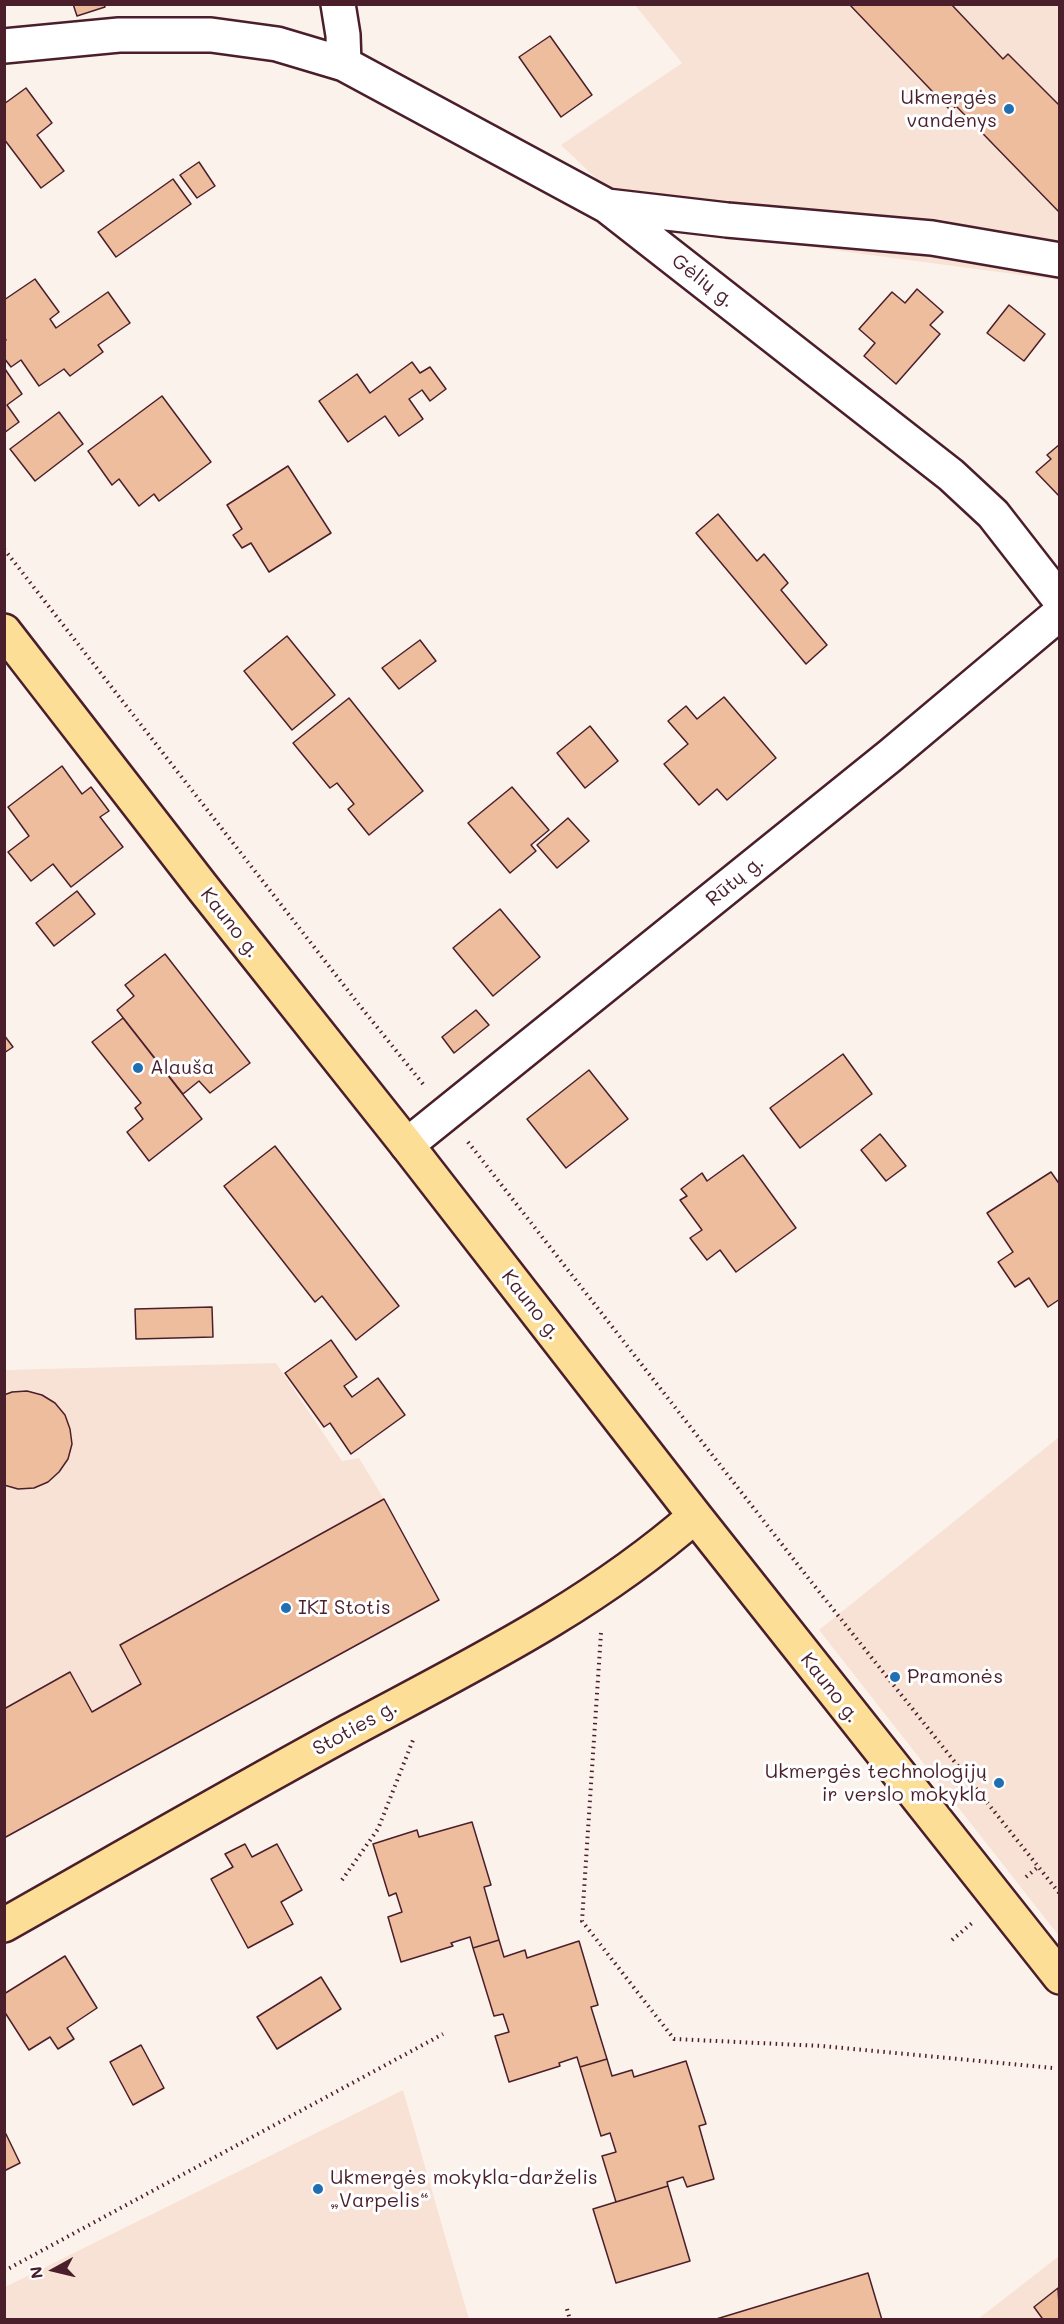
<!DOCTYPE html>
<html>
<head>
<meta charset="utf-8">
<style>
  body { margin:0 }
  #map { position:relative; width:1064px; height:2324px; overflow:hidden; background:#fcf2ec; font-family:Mali,sans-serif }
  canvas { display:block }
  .frame { position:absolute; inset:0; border:6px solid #4a1f2b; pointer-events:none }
  .north { position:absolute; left:24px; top:2240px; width:60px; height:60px; -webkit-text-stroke:4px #fff; paint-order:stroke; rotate:262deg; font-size:16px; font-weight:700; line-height:24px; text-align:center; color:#4a1f2b }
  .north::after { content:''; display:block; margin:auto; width:21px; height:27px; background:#4a1f2b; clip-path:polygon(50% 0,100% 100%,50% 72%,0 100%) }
</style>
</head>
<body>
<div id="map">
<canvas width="1064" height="2324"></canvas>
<div class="frame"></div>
<div class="north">N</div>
</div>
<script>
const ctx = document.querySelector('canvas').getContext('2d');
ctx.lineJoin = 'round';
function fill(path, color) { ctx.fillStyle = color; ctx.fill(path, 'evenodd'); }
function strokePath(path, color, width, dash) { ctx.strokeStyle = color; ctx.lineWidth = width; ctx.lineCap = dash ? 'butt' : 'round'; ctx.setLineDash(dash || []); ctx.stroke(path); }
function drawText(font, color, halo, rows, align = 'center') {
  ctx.font = font + ' Mali,sans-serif'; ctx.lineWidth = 6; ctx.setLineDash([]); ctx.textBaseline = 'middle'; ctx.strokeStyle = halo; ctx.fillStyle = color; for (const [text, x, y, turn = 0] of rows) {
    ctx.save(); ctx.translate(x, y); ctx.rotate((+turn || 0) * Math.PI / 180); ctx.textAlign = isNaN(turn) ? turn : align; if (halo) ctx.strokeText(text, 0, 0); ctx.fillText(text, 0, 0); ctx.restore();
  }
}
fill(new Path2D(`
  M635,5H1059V280L645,225L561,145L682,63Z
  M276,1363L342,1461L359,1458L384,1499L439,1600L5,1838L4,1370Z
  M1059,1437V1936L819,1630Z
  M403,2090L469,2319H5V2287Z
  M1059,2256V2319H978Z`), '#f8e2d5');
const building = new Path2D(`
  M73,4H104L105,7L77,16Z
  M849,4H951L1003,59L1008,54L1060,106V213L956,106L951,111Z
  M550,36L592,95L561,117L519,57Z
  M26,88L52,123L37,135L64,171L41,188L4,139V104Z
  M199,162L215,186L197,198L180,175Z
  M173,179L191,204L116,257L98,232Z
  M35,279L59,312L50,319L56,328L108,292L130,323L98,345L103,352L70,376L64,369L39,386L21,360L11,367L4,358V341L6,340L4,337V300Z
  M917,289L943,312L930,325L940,334L896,384L864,356L875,343L859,329L892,292L905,303Z
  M1009,305L1045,334L1024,361L987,333Z
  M412,362L420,373L430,367L446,389L430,401L422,390L409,399L423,419L399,436L385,416L348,442L319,401L357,374L370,393Z
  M5,369L22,394L7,405L19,422L4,433Z
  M162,396L211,462L159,501L154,494L139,506L119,479L112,485L88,451Z
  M59,412L83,444L35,481L10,449Z
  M1060,444V497L1036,472L1051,459L1047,455Z
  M288,466L331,533L269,572L251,543L242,548L233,535L242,529L227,505Z
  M718,514L757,561L764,554L788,583L781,590L827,645L806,664L696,533Z
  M287,636L335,695L292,730L244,671Z
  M420,640L436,661L399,689L382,668Z
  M724,697L776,758L727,800L717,789L699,805L664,764L688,744L668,721L686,706L697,719Z
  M349,698L423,791L369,835L348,809L354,804L337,783L330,788L293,743Z
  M590,726L618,761L585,788L557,753Z
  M62,766L82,794L91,787L109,811L100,817L123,847L71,887L53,864L31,881L8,852L29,836L8,807Z
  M512,787L549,830L531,845L536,851L510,873L468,823Z
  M568,818L589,841L557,868L537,845Z
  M77,891L95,914L54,946L36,923Z
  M500,909L540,957L493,996L453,948Z
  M165,954L250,1063L210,1093L199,1081L183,1094L117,1010L134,996L125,985Z
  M476,1010L489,1025L454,1053L442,1037Z
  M123,1018L202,1119L149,1161L127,1132L143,1119L135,1108L141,1103L92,1042Z
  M4,1035L13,1047L4,1053Z
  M843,1054L872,1094L800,1148L770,1108Z
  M589,1070L628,1119L566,1168L527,1119Z
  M880,1134L906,1166L886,1181L861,1150Z
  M275,1146L399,1306L356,1340L322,1296L315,1302L224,1186Z
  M743,1155L796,1228L736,1272L720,1250L707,1260L690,1238L702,1230L680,1200L687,1196L681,1189L702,1173L707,1181Z
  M1051,1172L1060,1185V1299L1048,1307L1029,1278L1015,1287L998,1262L1013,1252L987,1213Z
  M212,1307L213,1337L136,1339L135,1309Z
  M331,1340L357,1377L344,1386L352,1397L378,1378L405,1415L351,1454L330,1423L324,1427L285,1373Z
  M27,1391L42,1395L55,1403L65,1415L70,1429L72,1444L68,1459L59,1472L48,1482L34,1488L18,1489L4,1485V1395L12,1392Z
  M384,1499L439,1600L4,1838V1709L70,1672L92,1712L141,1684L120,1645Z
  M472,1822L491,1885L484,1887L499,1940L473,1948L470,1937L451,1943L453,1946L401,1962L388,1917L402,1912L396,1893L389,1896L373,1844L417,1830L419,1837Z
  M245,1844L252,1857L277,1844L302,1890L281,1902L293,1924L248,1948L211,1879L233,1867L225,1854Z
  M499,1940L504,1957L525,1950L527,1958L579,1941L598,2005L591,2007L607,2059L580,2067L577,2057L559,2063L560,2066L509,2082L495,2036L509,2032L503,2014L494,2016L473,1948Z
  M65,1956L97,2008L67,2028L74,2039L58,2049L50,2037L29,2050L4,2011V1994Z
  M321,1977L341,2009L277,2049L257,2017Z
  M141,2045L164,2088L133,2105L110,2062Z
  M607,2059L612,2076L632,2070L634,2077L686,2061L706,2124L699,2126L714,2179L687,2187L683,2177L667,2182L668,2186L616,2202L602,2156L616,2152L610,2133L601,2136L580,2067Z
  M4,2130L20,2163L4,2171Z
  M668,2186L690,2261L616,2283L593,2209Z
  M868,2273L882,2320H713Z
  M1058,2288L1060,2320H1041L1042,2318L1034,2307Z`);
fill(building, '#eebd9e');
strokePath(building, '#4a1f2b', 1.5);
const street = new Path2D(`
  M338,4L343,35L344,64
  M4,46L119,35H211L277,44L344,64L607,206L951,475L993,514L1060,600
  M607,206L727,220L932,238L1060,260
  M407,1145L891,755L1060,613`);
const primary = new Path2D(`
  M4,631L203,888L407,1145L695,1516L1060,1977
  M4,1925C119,1860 233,1794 349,1731C470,1666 590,1608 695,1516`);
strokePath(street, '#4a1f2b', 38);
strokePath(primary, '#4a1f2b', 38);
strokePath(new Path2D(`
  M4,549L360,1006L423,1084
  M468,1142L809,1579L1060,1894
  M601,1633L582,1921L674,2039L822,2046L1053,2068
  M1026,1877L1038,1867
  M342,1880L378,1829L413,1740
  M952,1940L972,1923
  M4,2271L443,2034
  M567,2309L570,2320`), '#4a1f2b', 4, [1.5, 4.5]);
strokePath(street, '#fff', 33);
strokePath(primary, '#fcde96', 33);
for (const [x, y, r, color] of [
  [1009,109,6,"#1f6fb2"],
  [138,1068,6,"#1f6fb2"],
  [286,1608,6,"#1f6fb2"],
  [895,1677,6,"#1f6fb2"],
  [999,1783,6,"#1f6fb2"],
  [318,2189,6,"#1f6fb2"]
]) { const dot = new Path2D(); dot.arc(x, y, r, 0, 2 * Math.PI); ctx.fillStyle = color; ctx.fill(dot); strokePath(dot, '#fff', 2); }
drawText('20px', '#4a1f2b', '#fff', [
  ["Ukmergės",997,98,"right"],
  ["vandenys",997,121,"right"],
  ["Alauša",150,1068],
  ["IKI Stotis",298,1608],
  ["Pramonės",907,1677],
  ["Ukmergės technologijų",987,1772,"right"],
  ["ir verslo mokykla",987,1795,"right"],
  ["Ukmergės mokykla-darželis",330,2178],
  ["„Varpelis“",330,2201]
], 'left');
drawText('20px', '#4a1f2b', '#fff', [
  ["Gėlių g.",703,281,38],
  ["Rūtų g.",735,881,-39],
  ["Kauno g.",230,923,52],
  ["Kauno g.",531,1305,52],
  ["Kauno g.",830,1688,52],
  ["Stoties g.",355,1728,-29]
]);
</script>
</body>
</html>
